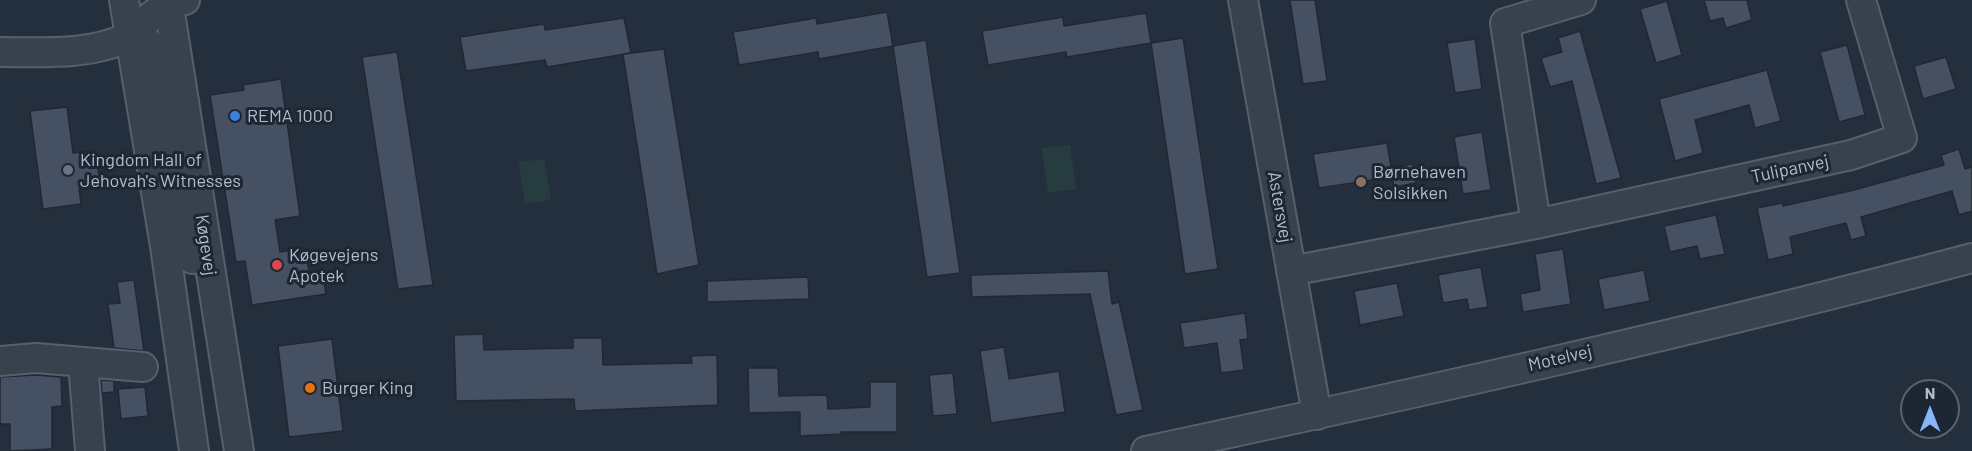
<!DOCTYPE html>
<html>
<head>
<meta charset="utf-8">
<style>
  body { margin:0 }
  #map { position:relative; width:1972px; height:451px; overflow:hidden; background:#242f3e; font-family:Barlow,sans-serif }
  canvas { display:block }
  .north { position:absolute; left:1900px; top:379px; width:60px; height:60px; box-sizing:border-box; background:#1d2633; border:2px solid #59626f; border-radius:50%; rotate:0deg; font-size:16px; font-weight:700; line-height:24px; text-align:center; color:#b4bcc9 }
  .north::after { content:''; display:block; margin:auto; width:21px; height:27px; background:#8ab4f8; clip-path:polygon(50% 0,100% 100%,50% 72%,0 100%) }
</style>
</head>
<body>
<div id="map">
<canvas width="1972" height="451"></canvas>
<div class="north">N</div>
</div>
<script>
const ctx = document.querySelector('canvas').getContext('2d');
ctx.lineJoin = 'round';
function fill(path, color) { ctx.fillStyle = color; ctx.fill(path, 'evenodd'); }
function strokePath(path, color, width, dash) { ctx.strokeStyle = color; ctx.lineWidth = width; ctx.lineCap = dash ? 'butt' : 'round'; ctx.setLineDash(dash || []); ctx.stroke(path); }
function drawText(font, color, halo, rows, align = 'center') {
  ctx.font = font + ' Barlow,sans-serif'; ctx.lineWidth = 6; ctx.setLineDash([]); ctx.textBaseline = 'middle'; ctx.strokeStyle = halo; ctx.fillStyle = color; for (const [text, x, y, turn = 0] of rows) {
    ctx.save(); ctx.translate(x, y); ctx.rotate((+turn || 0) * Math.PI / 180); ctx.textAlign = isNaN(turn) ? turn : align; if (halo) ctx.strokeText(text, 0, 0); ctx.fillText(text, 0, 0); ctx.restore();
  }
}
fill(new Path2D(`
  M1070,145L1076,189L1048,193L1042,148Z
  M544,159L551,200L525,204L518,162Z`), '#263c3f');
const building = new Path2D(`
  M1290,0H1315L1327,81L1303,84Z
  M1704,0H1747L1752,20L1726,28L1723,18L1710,21Z
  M1667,1L1682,55L1656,63L1640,9Z
  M887,12L893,46L819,59L818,52L739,65L733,32L816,18L817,24Z
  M1146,13L1151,43L1067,57L1066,52L988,65L982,31L1063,17L1064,26Z
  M624,18L631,53L547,67L545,60L466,71L460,37L544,24L545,30Z
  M1580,31L1621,178L1596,184L1572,81L1550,87L1541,58L1562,52L1558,38Z
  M1183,38L1218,269L1185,274L1151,43Z
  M1475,39L1482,89L1455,93L1447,43Z
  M926,40L960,273L927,277L893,46Z
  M1847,45L1865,115L1839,122L1820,52Z
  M664,49L699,265L657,274L623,54Z
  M397,52L433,285L398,289L362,57Z
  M1946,57L1956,89L1923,99L1914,66Z
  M1767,70L1781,121L1755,128L1749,105L1695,120L1703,153L1675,161L1659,99Z
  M281,79L300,216L275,220L280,252L305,248L309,272L322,270L326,294L252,305L245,261L236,262L210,95L244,90L243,85Z
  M67,107L73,153L96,150L100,187L79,189L81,204L43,209L30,111Z
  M1482,132L1491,190L1463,194L1454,137Z
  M1387,143L1391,167L1413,164L1416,183L1394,187L1392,177L1319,188L1313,154Z
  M1959,149L1965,169L1972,167V211L1959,215L1952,191L1861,217L1866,236L1851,240L1846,223L1790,237L1793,254L1768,260L1757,208L1782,203L1783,206L1854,190L1944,165L1941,155Z
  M1716,215L1725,254L1700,259L1697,246L1670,252L1664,226Z
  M1563,249L1571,304L1523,312L1520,294L1540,290L1535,254Z
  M1481,267L1488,307L1469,310L1467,299L1443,303L1438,275Z
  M1644,270L1650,301L1604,310L1598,279Z
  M1108,271L1112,304L1119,302L1143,410L1116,415L1090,294L972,297L971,284V275Z
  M808,277L809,299L707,302V281Z
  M134,280L144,351L114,348L108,304L120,303L117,282Z
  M1397,283L1404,316L1360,325L1354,291Z
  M1245,313L1248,339L1240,340L1244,370L1221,373L1217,343L1184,348L1180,323Z
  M483,334L484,350L573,348V338H602L603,365L692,363L691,356L717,355L718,405L575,411L574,399L456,401L454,335Z
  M332,339L343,431L289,437L278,346Z
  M1004,347L1009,379L1059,371L1065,412L991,423L980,351Z
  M748,368H778L779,396L827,395L828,409L870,407V382H897V432H841V434L800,436V412L749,413Z
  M953,373L957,414L933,416L929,375Z
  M36,375L61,377L62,406L52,407V449L10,451V424H0V377Z
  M101,380L114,381V392L102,393Z
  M145,387L148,416L121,419L118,389Z`);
fill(building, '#455162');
strokePath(building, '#1f2835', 1.5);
const minor = new Path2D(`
  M124,0L165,246L194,451
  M168,0L239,451
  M1243,0L1317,415
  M130,36L145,40L155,51L181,212L192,259
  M0,52C41,52 90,56 128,37C134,33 139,27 145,22C156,10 169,4 185,0
  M1536,224L1505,23L1581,0
  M1291,271L1536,224L1851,155L1902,138L1861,0
  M0,361L36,358L143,367
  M83,362L90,451
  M1146,451C1422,392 1699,331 1972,258`);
strokePath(minor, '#565f6c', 32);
strokePath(minor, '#38414e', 28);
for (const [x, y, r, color] of [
  [235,116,6,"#3f7fe0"],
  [68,170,6,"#6b7280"],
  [1361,182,6,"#8d6e63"],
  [277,265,6,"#e0444e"],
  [310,388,6,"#e8710a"]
]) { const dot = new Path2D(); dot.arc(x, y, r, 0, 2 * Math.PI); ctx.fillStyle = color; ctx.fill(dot); strokePath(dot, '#1d2633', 2); }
drawText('18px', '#b4bcc9', '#1d2633', [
  ["REMA 1000",247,116],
  ["Kingdom Hall of",80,160],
  ["Jehovah's Witnesses",80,181],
  ["Børnehaven",1373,172],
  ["Solsikken",1373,193],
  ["Køgevejens",289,255],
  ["Apotek",289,276],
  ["Burger King",322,388]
], 'left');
drawText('18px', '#b4bcc9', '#1d2633', [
  ["Tulipanvej",1790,169,-12],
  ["Astersvej",1280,207,80],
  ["Køgevej",206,245,82],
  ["Motelvej",1560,358,-13]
]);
</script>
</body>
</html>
